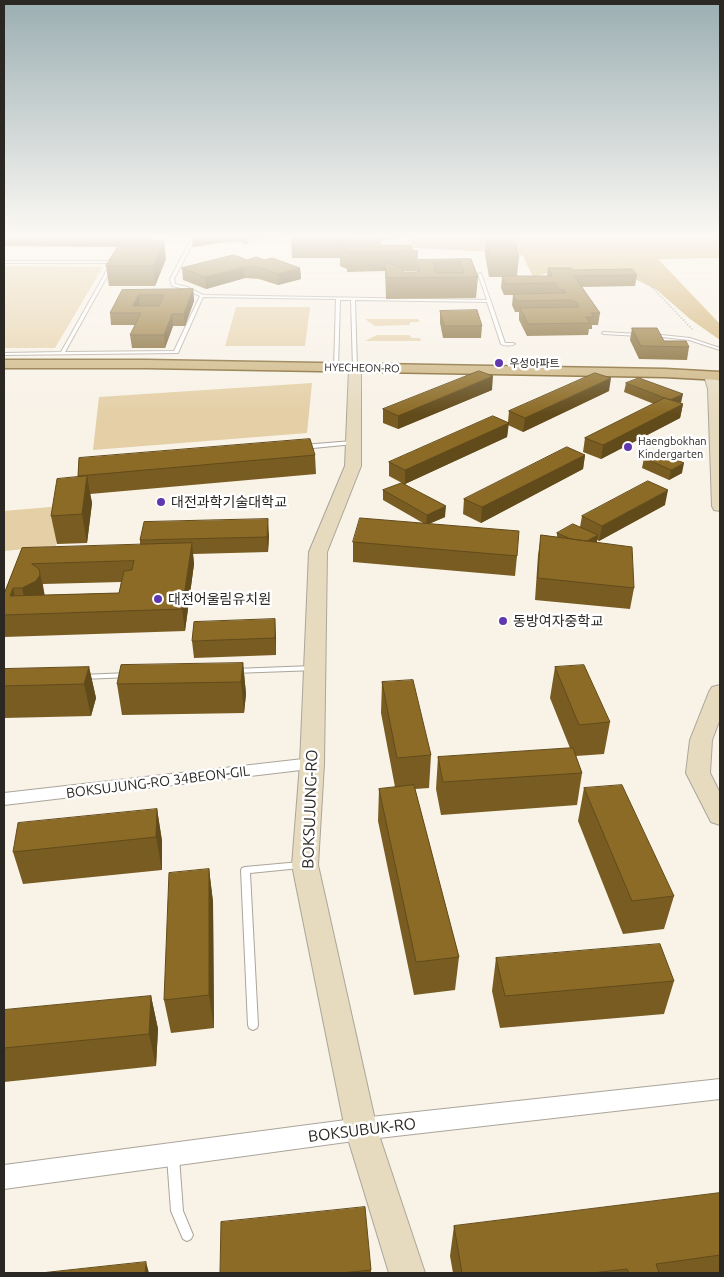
<!DOCTYPE html>
<html>
<head>
<meta charset="utf-8">
<style>
  body { margin:0 }
  #map { position:relative; width:724px; height:1277px; overflow:hidden; background:#f8f2e7; font-family:Ubuntu,sans-serif }
  canvas { display:block }
  .frame { position:absolute; inset:0; border:5px solid #2b2824; pointer-events:none }
</style>
</head>
<body>
<div id="map">
<canvas width="724" height="1277"></canvas>
<div class="frame"></div>
</div>
<script>
const ctx = document.querySelector('canvas').getContext('2d');
ctx.lineJoin = 'round';
function fill(path, color) { ctx.fillStyle = color; ctx.fill(path, 'evenodd'); }
function strokePath(path, color, width, dash) { ctx.strokeStyle = color; ctx.lineWidth = width; ctx.lineCap = dash ? 'butt' : 'round'; ctx.setLineDash(dash || []); ctx.stroke(path); }
function drawText(font, color, halo, rows, align = 'center') {
  ctx.font = font + ' Ubuntu,"Noto Sans KR",sans-serif'; ctx.lineWidth = 5; ctx.setLineDash([]); ctx.textBaseline = 'middle'; ctx.strokeStyle = halo; ctx.fillStyle = color; for (const [text, x, y, turn = 0] of rows) {
    ctx.save(); ctx.translate(x, y); ctx.rotate((+turn || 0) * Math.PI / 180); ctx.textAlign = isNaN(turn) ? turn : align; if (halo) ctx.strokeText(text, 0, 0); ctx.fillText(text, 0, 0); ctx.restore();
  }
}
fill(new Path2D(`
  M4,266L103,267L55,348H4Z
  M236,307H310L305,346H225Z
  M365,319H418L420,322H411L409,325L375,326Z
  M377,335H409L412,338H420L421,341H365Z
  M312,383L307,433L93,450L99,397Z
  M62,506L56,546L4,551V511Z`), '#e4cfa6');
fill(new Path2D(`
  M408,235H720V258L658,259L720,324V340L690,319L657,290L625,274L559,270L533,277L523,256L515,253L414,248Z`), '#ceac69');
const lane = new Path2D(`
  M193,235H197L174,279L175,284L187,287L203,295L487,300L478,274L481,273L505,343H513L515,344C512,346 504,346 501,344L487,302L355,300L357,368L353,369L351,300H340L338,368L336,369L334,368L336,299L203,297L178,353L4,355V353L61,352L111,263H4V261H113L115,262L65,352L174,351L200,296L185,289L172,286L170,279Z
  M603,332L639,334L641,335L639,336L604,334L602,333Z
  M652,334L690,338L720,348V350L689,340L653,336H652Z
  M352,441L354,442V444L303,449L300,447L303,445Z
  M313,666L317,668L316,670L234,673L230,671L234,669Z
  M128,673L132,675L131,677L82,679L78,677L82,675Z
  M300,862L303,863L304,865L303,867L300,868L250,873L258,1025L257,1028L253,1030L249,1028L248,1025L241,870L242,868L245,867Z
  M173,1151L177,1153L179,1157L183,1211L193,1235L191,1239L187,1241L183,1239L171,1211L167,1157L169,1153Z`);
const street = new Path2D(`
  M312,758L318,760L320,764L318,768L4,805V793Z
  M720,1079V1099L361,1140L4,1189V1165L361,1118Z`);
const secondary = new Path2D(`
  M355,364L361,368V466L327,552L324,764L318,865L377,1129L425,1273H389L345,1129L292,865L300,764L309,552L345,466L349,368Z
  M711,372L716,373L720,384V511L714,510L712,506L708,389L704,376Z
  M720,685V719L712,740L710,773L720,793V825L711,822L686,773L690,740L709,692L712,687Z`);
const primary = new Path2D(`
  M4,360H146L665,369L720,372V380L665,377L146,368H4Z`);
strokePath(lane, '#aba59b', 2);
strokePath(street, '#aba59b', 2);
strokePath(secondary, '#aba59b', 2);
strokePath(primary, '#7e6229', 3);
strokePath(new Path2D(`
  M663,235L662,239L632,243L623,257L692,329`), '#a29e96', 2, [1, 2]);
fill(lane, '#fff');
fill(street, '#fff');
fill(secondary, '#e6dabf');
fill(primary, '#ccb480');
fill(new Path2D(`
  M4,235H151L152,240L166,259L155,286H109L106,266L118,247L4,246Z
  M192,235H281V238L249,239L248,244H243L242,242H225L193,247Z
  M292,235H399V239L380,240V245L412,250L418,251L417,271H402L403,272H417L418,260L471,259L478,277L476,298L386,299L385,271L347,272V269L340,266V258H292L291,239Z
  M486,235L519,257L517,276H547L548,268L637,275L635,286L582,287L600,313L598,325H592V329H589L588,335L527,336L519,320V312H515L512,305L513,295H504L501,288L502,277H489L485,255Z
  M247,260H265L300,268L301,279L278,285L259,279L245,278L206,289L183,280L182,268Z
  M193,289L194,301L185,326H173L165,348H132L130,335L135,325H111L110,313L122,290Z
  M440,311L482,326L481,338H443L440,323Z
  M632,328L664,341L689,347L687,360L639,359L630,340Z
  M626,383L683,404L680,418L601,459L583,452L585,438L654,404L624,392Z
  M492,390L398,429L383,423V409Z
  M609,391L523,432L508,425L507,437L405,484L445,517L429,524L517,556L515,576L353,562V542L423,523L383,500V490L402,483L389,476V462L508,422L509,411Z
  M315,455L316,474L90,494L92,503L87,543L57,544L51,516L78,477L79,458Z
  M585,455L583,469L481,523L463,514L464,499Z
  M644,458L682,473L669,480L642,468Z
  M665,505L599,541L597,540V543L634,588L630,609L535,600L538,555L541,535L557,537V533L580,527L582,516Z
  M269,535L268,552L193,554L194,564L185,631L4,637V594L22,548L140,545V540ZM121,582L119,593L44,595L43,584Z
  M276,636V655L194,658L192,641Z
  M243,663L246,694L244,713L122,715L117,684Z
  M89,667L96,698L91,716L4,718V669Z
  M555,667L610,722L604,754L576,756L582,773L577,805L441,815L436,789L438,757L570,748L550,698Z
  M382,682L431,755L429,788L415,789L459,957L455,990L414,995L378,821L379,789L395,787L381,713Z
  M584,788L674,896L664,929L623,934L578,821Z
  M157,809L162,841V870L23,884L13,852Z
  M209,869L213,902L214,1028L171,1033L164,1000Z
  M496,958L674,981L664,1014L500,1028L492,991Z
  M151,996L158,1029L156,1066L4,1082V1010Z
  M720,1193V1273H453L450,1256L454,1226Z
  M371,1270V1273H220Z`), '#785c21');
fill(new Path2D(`
  M192,235H225V242L193,247Z
  M247,235H249V239L248,244Z
  M164,240L166,259L155,286L153,266Z
  M244,267L245,278L206,289L205,277Z
  M300,268L301,279L278,285V274Z
  M193,289L194,301L185,326L184,314Z
  M139,295L140,307L133,306Z
  M172,314L173,326L165,348L164,335Z
  M493,376L492,390L398,429V416Z
  M611,378L609,391L523,432L525,418Z
  M683,394L681,403L670,400Z
  M683,404L680,418L601,459L603,445Z
  M509,423L507,437L405,484V470Z
  M585,455L583,469L481,523L482,507Z
  M684,463L682,473L669,480L671,470Z
  M87,476L92,503L87,543L82,514Z
  M668,490L665,505L599,541L602,526Z
  M446,506L445,517L426,525L427,515Z
  M268,519L269,535L268,552L267,537Z
  M598,535L596,546L582,544Z
  M192,543L194,564L185,631L182,609Z
  M39,569L45,596L27,609L22,588Z
  M13,588L18,610L10,596Z
  M275,619L276,636V655L275,638Z
  M243,663L246,694L244,713L241,682Z
  M89,667L96,698L91,716L84,684Z
  M157,809L162,841V870L156,837Z
  M209,869L213,902L214,1028L209,995Z
  M151,996L158,1029L156,1066L149,1034Z
  M146,1262L149,1273H145Z`), '#624b1b');
const building = new Path2D(`
  M292,235H380V245H412V250L418,251L346,252L347,249L339,246L348,244V239H291Z
  M486,235L513,236L519,257H491Z
  M122,240H164L153,266H106Z
  M234,255L247,260L256,257L265,260L272,258L300,268L278,274L259,267H244L205,277L182,268Z
  M471,259L478,277L386,278L385,262L402,268L403,272H419L418,260ZM461,262L464,273H436L434,263Z
  M548,268H571L573,270L632,269L637,275L574,276L600,313H591L594,317H586L590,323L528,324L520,308L579,307L576,302L569,300L516,301L513,294L566,293L564,290H559L555,283L505,284L502,276H552Z
  M193,289L184,314H172L164,335H130L141,313H110L122,290ZM139,295H164L159,306H133Z
  M477,310L482,326H444L440,311Z
  M632,328H657L664,341H686L689,347L641,346Z
  M479,371L493,376L398,416L383,409Z
  M595,373L611,378L525,418L509,411Z
  M639,378L683,394L670,400L626,383Z
  M665,398L683,404L603,445L585,438Z
  M493,416L509,423L405,470L389,462Z
  M310,439L315,455L78,476L79,458Z
  M567,447L585,455L482,507L464,499Z
  M657,452L684,463L671,470L644,458Z
  M87,476L82,514L51,516L57,479Z
  M648,481L668,490L602,526L582,516Z
  M402,483L446,506L427,515L383,490Z
  M360,518L519,531L517,556L353,542Z
  M268,519L267,537L140,540L144,522Z
  M573,524L598,535L587,541L571,539L557,533Z
  M541,535L632,547L634,588L538,578Z
  M192,543L182,609L4,615V594L22,548ZM134,561L132,570L124,571L119,593L10,596L13,588H22L36,581L40,575L39,569L32,564Z
  M275,619V638L192,641L194,622Z
  M243,663L241,682L117,684L121,665Z
  M584,665L610,722L579,725L555,667Z
  M89,667L84,684L4,686V669Z
  M413,680L431,755L397,758L382,682Z
  M573,748L582,773L443,782L438,757Z
  M414,785L459,957L416,962L379,789Z
  M622,785L674,896L632,901L584,788Z
  M157,809L156,837L13,852L18,823Z
  M209,869V995L164,1000L169,873Z
  M660,944L674,981L505,996L496,958Z
  M151,996L149,1034L4,1048V1010Z
  M720,1193V1255L656,1264L659,1273H629L627,1269L592,1273H462L454,1226Z
  M365,1207L371,1270L341,1273H220L221,1222Z
  M146,1262L145,1273H41Z`);
fill(building, '#8c6b26');
strokePath(building, '#624b1b', 1);
const sky = ctx.createLinearGradient(0, 0, 0, 414);
sky.addColorStop(0, '#9baeb2');
sky.addColorStop(0.57, '#fcf9f4');
sky.addColorStop(1, '#fcf9f400');
ctx.fillStyle = sky;
ctx.fillRect(0, 0, 724, 414);
for (const [x, y, r, color] of [
  [499,363,5,"#5f37af"],
  [628,447,5,"#5f37af"],
  [161,502,5,"#5f37af"],
  [158,599,5,"#5f37af"],
  [503,621,5,"#5f37af"]
]) { const dot = new Path2D(); dot.arc(x, y, r, 0, 2 * Math.PI); ctx.fillStyle = color; ctx.fill(dot); strokePath(dot, '#fff', 2); }
drawText('11px', '#2b2824', '#fff', [
  ["우성아파트",509,363],
  ["Haengbokhan",638,441],
  ["Kindergarten",638,454]
], 'left');
drawText('11px', '#2b2824', '#fff', [
  ["HYECHEON-RO",362,368,1]
]);
drawText('14px', '#2b2824', '#fff', [
  ["대전과학기술대학교",171,502],
  ["대전어울림유치원",168,599],
  ["동방여자중학교",513,621]
], 'left');
drawText('14px', '#2b2824', '#fff', [
  ["BOKSUJUNG-RO 34BEON-GIL",158,782,-7]
]);
drawText('16px', '#2b2824', '#fff', [
  ["BOKSUJUNG-RO",310,809,-88],
  ["BOKSUBUK-RO",362,1130,-7]
]);
</script>
</body>
</html>
